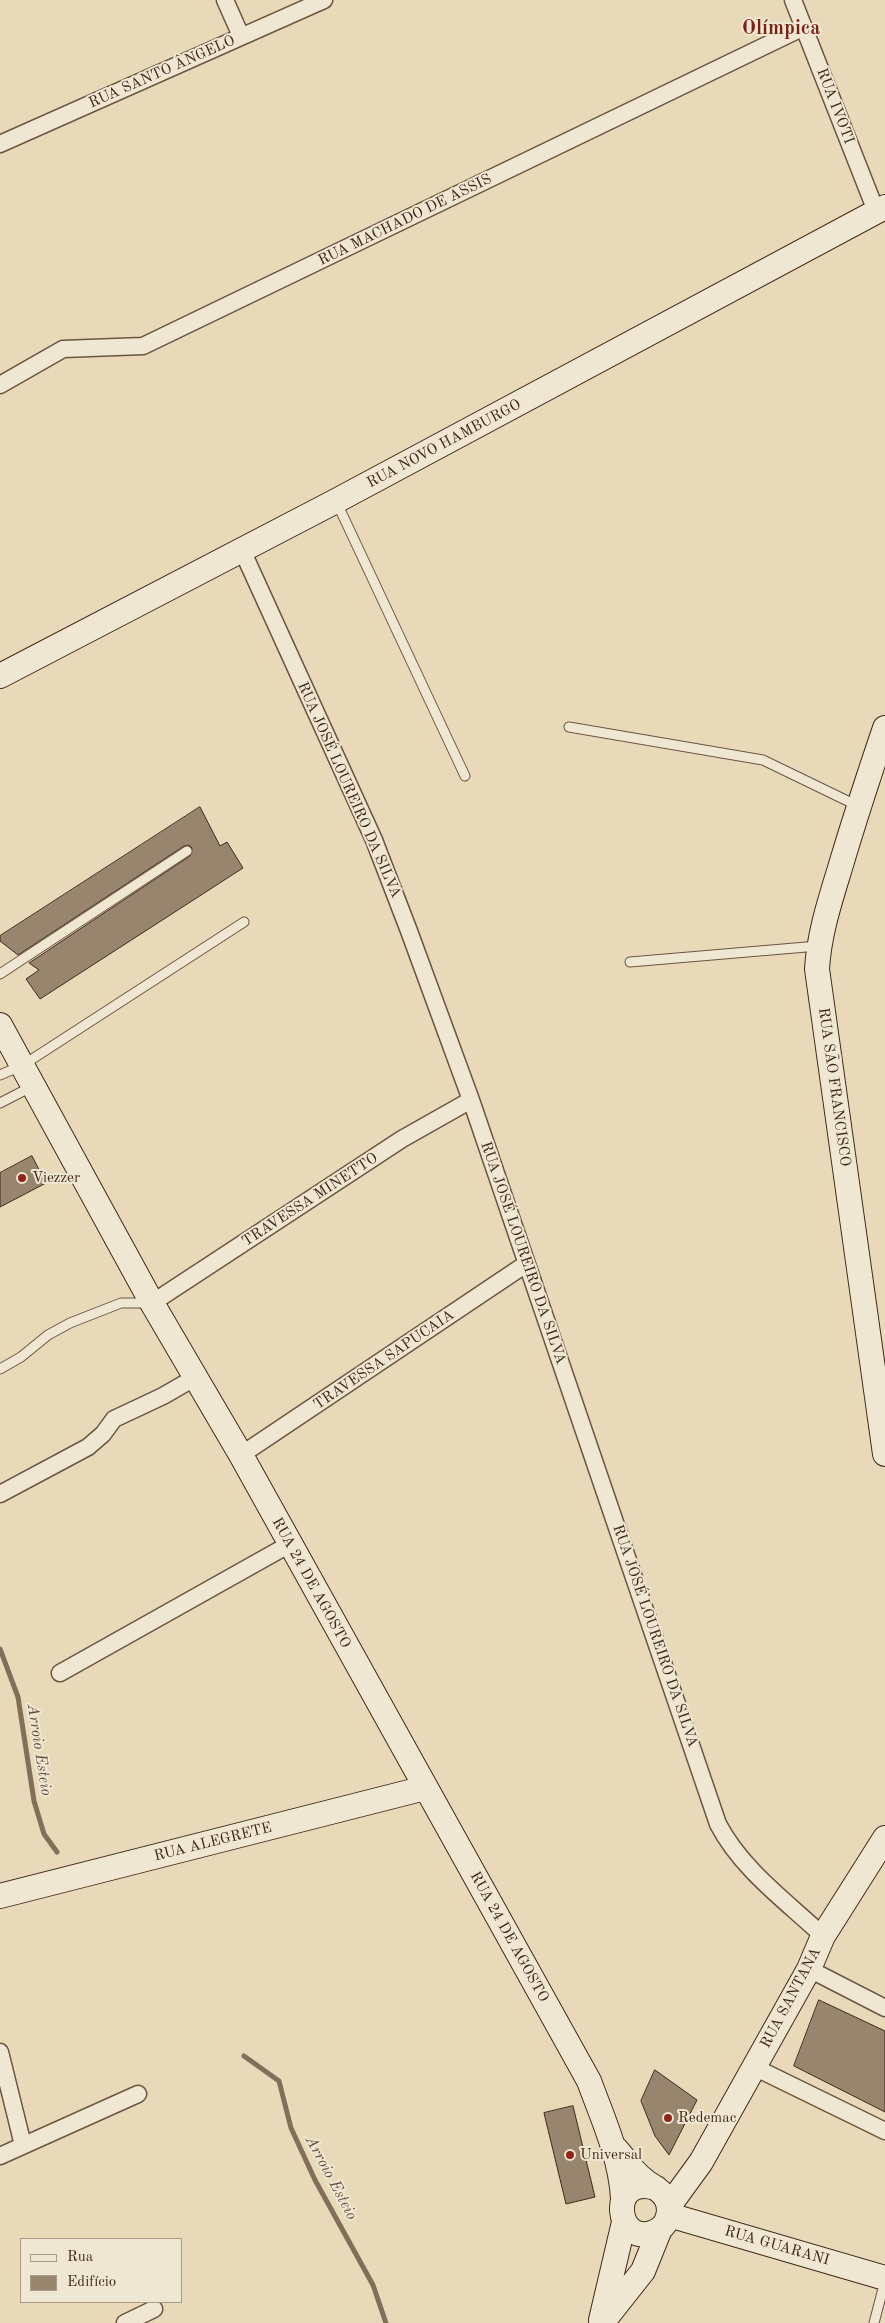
<!DOCTYPE html>
<html>
<head>
<meta charset="utf-8">
<style>
  body { margin:0 }
  #map { position:relative; width:885px; height:2323px; overflow:hidden; background:#e8dab9; font-family:"Old Standard TT",serif }
  canvas { display:block }
  .legend { position:absolute; left:20px; top:2238px; width:162px; height:65px; box-sizing:border-box; background:#f0e7d2; border:1px solid #aa9b88; margin:0; padding:6px 9px; list-style:none; font-size:15px; color:#41291a }
  .legend li { display:flex; align-items:center; gap:10px; height:25px }
  .legend b { width:25px; border:1px solid #aa9b88 }
</style>
</head>
<body>
<div id="map">
<canvas width="885" height="2323"></canvas>
<ul class="legend">
<li><b style="height:6px;background:#f0e7d2"></b>Rua</li>
<li><b style="height:14px;background:#98856d"></b>Edifício</li>
</ul>
</div>
<script>
const ctx = document.querySelector('canvas').getContext('2d');
ctx.lineJoin = 'round';
function strokePath(path, color, width, dash) { ctx.strokeStyle = color; ctx.lineWidth = width; ctx.lineCap = dash ? 'butt' : 'round'; ctx.setLineDash(dash || []); ctx.stroke(path); }
function fill(path, color) { ctx.fillStyle = color; ctx.fill(path, 'evenodd'); }
function drawText(font, color, halo, rows, align = 'center') {
  ctx.font = font + ' "Old Standard TT",serif'; ctx.lineWidth = 4; ctx.setLineDash([]); ctx.textBaseline = 'middle'; ctx.strokeStyle = halo; ctx.fillStyle = color; for (const [text, x, y, turn = 0] of rows) {
    ctx.save(); ctx.translate(x, y); ctx.rotate((+turn || 0) * Math.PI / 180); ctx.textAlign = isNaN(turn) ? turn : align; if (halo) ctx.strokeText(text, 0, 0); ctx.fillText(text, 0, 0); ctx.restore();
  }
}
strokePath(new Path2D(`
  M0,1649L18,1697L34,1801L44,1834L57,1852
  M244,2056L279,2081L291,2128L315,2180L373,2285L386,2323`), '#836f59', 5);
const building = new Path2D(`
  M200,807L220,846L227,842L243,868L40,999L26,979L39,970L29,963L190,856L192,848L189,845L184,846L18,955L0,941V936Z
  M32,1156L46,1183L0,1207V1173Z
  M819,2000L885,2031V2112L794,2066Z
  M655,2070L697,2100L669,2155L655,2136L641,2101Z
  M573,2106L595,2197L566,2204L544,2113Z`);
fill(building, '#98856d');
strokePath(building, '#41291a', 1);
const lane = new Path2D(`
  M336,501L465,776
  M569,727L763,760L858,806
  M630,962L818,946
  M0,974L187,851
  M0,1075L23,1065L244,922
  M0,1103L33,1086
  M0,1369L21,1357L48,1335L70,1323L121,1303H149
  M874,2323L885,2281`);
const street = new Path2D(`
  M225,0L241,36
  M793,0L876,211
  M0,144L324,0
  M0,385L63,349L143,346L804,27
  M242,550L374,840L409,931L471,1100L718,1824C742,1870 786,1901 823,1936
  M152,1303L402,1139L471,1100
  M241,1455L526,1264
  M0,1494L88,1447L103,1434L114,1419L163,1396L196,1377
  M60,1673L290,1544
  M809,1969L885,2008
  M0,2052L23,2145
  M754,2067L885,2131
  M0,2156L138,2094
  M125,2323L154,2309`);
const secondary = new Path2D(`
  M0,676L336,501L885,207
  M885,728C869,775 854,821 840,868C830,901 819,934 817,969L885,1454
  M0,1025L152,1303L241,1455L589,2081C603,2119 621,2158 623,2199
  M0,1896L425,1788
  M616,2149C625,2159 633,2172 644,2180C651,2186 660,2189 665,2197C668,2201 669,2206 669,2211C668,2221 663,2229 654,2232C615,2248 607,2173 656,2188
  M669,2206L701,2162L809,1969L823,1936L885,1838
  M669,2215L885,2278
  M601,2320L624,2222
  M602,2323L643,2271L660,2229`);
strokePath(lane, '#6b5542', 11);
strokePath(street, '#6b5542', 19);
strokePath(secondary, '#41291a', 26);
strokePath(lane, '#f0e7d2', 9);
strokePath(street, '#f0e7d2', 16);
strokePath(secondary, '#f0e7d2', 24);
for (const [x, y, r, color] of [
  [22,1178,5,"#8f2418"],
  [668,2118,5,"#8f2418"],
  [570,2155,5,"#8f2418"]
]) { const dot = new Path2D(); dot.arc(x, y, r, 0, 2 * Math.PI); ctx.fillStyle = color; ctx.fill(dot); strokePath(dot, '#f0e7d2', 2); }
drawText('15px', '#41291a', '#f0e7d2', [
  ["RUA SANTO ÂNGELO",162,72,-24],
  ["RUA IVOTI",835,106,69],
  ["RUA MACHADO DE ASSIS",405,220,-26],
  ["RUA NOVO HAMBURGO",444,444,-28],
  ["RUA JOSÉ LOUREIRO DA SILVA",349,790,66],
  ["RUA SÃO FRANCISCO",834,1087,82],
  ["TRAVESSA MINETTO",310,1200,-33],
  ["RUA JOSÉ LOUREIRO DA SILVA",523,1253,71],
  ["TRAVESSA SAPUCAIA",384,1360,-34],
  ["RUA 24 DE AGOSTO",311,1583,61],
  ["RUA JOSÉ LOUREIRO DA SILVA",655,1636,71],
  ["RUA ALEGRETE",213,1842,-14],
  ["RUA 24 DE AGOSTO",509,1937,61],
  ["RUA SANTANA",791,1998,-62],
  ["RUA GUARANI",777,2246,16]
]);
drawText('15px', '#41291a', '#f0e7d2', [
  ["Viezzer",32,1178],
  ["Redemac",678,2118],
  ["Universal",580,2155]
], 'left');
drawText('italic 16px', '#624c3a', '#f0e7d2', [
  ["Arroio Esteio",39,1750,81],
  ["Arroio Esteio",331,2178,62]
]);
drawText('bold 20px', '#7a1f14', '#f0e7d2', [
  ["Olímpica",781,29]
]);
</script>
</body>
</html>
